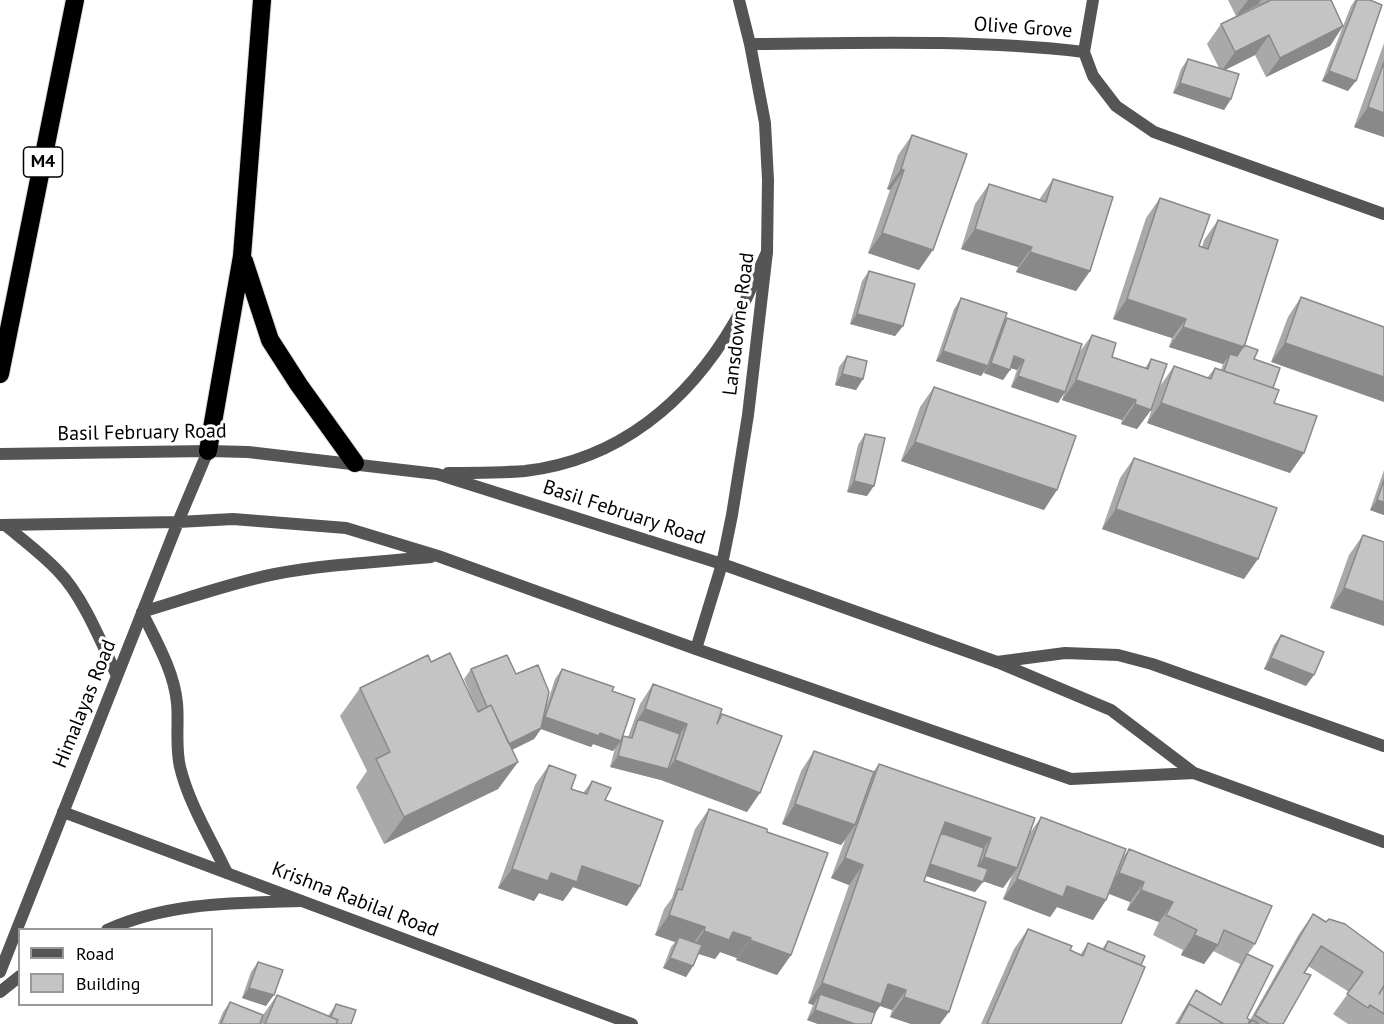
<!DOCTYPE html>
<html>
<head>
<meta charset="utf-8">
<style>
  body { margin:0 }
  #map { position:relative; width:1384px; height:1024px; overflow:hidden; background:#fff; font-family:"PT Sans",sans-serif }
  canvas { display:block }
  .legend { position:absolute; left:18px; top:928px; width:195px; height:78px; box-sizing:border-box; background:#fff; border:2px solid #999; margin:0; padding:8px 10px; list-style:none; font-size:18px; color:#000 }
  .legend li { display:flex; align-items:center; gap:12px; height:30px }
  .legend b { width:30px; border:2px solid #999 }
</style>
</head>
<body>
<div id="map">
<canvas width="1384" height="1024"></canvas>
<ul class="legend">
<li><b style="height:8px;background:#555"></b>Road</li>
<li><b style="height:16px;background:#c4c4c4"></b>Building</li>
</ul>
</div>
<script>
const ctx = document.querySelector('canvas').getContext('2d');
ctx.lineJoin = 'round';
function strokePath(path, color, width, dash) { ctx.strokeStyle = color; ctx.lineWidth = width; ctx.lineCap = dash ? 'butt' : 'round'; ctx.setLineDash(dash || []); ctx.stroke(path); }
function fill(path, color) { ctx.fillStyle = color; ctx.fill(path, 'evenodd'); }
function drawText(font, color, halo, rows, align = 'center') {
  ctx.font = font + ' "PT Sans",sans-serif'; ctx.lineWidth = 6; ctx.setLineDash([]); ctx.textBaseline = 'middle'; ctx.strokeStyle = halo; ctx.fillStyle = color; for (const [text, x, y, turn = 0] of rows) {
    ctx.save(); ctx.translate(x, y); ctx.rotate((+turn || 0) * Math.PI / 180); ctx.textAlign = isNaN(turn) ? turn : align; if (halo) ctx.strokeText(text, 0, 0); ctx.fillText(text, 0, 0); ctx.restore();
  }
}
const motorway = new Path2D(`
  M244,261L270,340L299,385L355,463
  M0,374L75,0
  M208,451L242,256L262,0`);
strokePath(motorway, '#dbdbdb', 20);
strokePath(new Path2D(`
  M750,44C862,43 973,39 1084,52
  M1084,52L1093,76L1116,106L1154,132L1384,214
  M1084,52L1093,0
  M696,649L722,564L732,515L748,415L767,252L768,180L765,123L750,44L739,0
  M997,662L1065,653L1118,655L1152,664L1384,746
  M63,812L632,1024`), '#555', 12);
strokePath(new Path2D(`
  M0,454L208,451L248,452L437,474L722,564L997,662L1111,710L1194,773L1384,842
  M448,473C473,473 500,473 525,471C619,460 688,402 734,323C747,300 756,276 767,252
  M0,525L178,522L233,519L346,528L438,556L696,649L1071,779L1194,773
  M5,525C23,540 42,554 58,571C83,596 102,644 117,676
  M227,873C211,839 189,804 180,767C175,745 179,724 177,703C174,671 156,641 142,612C186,599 230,583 275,574C327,564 379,562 431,557
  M107,930C169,902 235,903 301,901
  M0,972L178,522L208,451
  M0,992L20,976`), '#555', 12);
strokePath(motorway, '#000', 18);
fill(new Path2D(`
  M1228,0H1331L1343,26L1351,6L1355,0H1370L1348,91L1322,81L1343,26L1330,46L1266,77L1255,55L1225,70L1231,99L1224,110L1173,93L1181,69L1188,59L1219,68L1207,44L1221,24L1259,6L1258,5L1236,16Z
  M1384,43V137L1354,127Z
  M912,135L919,270L868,253L890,190L887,189L898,155Z
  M1053,179L1090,271L1076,291L1016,272L1018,267L961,249L975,204L989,184L1039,200Z
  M1160,198L1199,246L1202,247L1204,240L1218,220L1244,345L1273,388L1274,403L1304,453L1290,473L1147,423L1160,386L1174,366L1207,378L1215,368L1221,370L1223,364L1169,347L1172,338L1113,319L1146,218Z
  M869,271L903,326L895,336L850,324L862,281Z
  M1301,297L1384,327L1271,362L1288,317Z
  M961,298L1003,323L1007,318L1078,354L1092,335L1112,357L1145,368L1151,359V410L1137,429L1121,424L1122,420L1062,400L1064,393L1058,403L1011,387L1017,370L1011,368L1003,380L984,373V372L981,376L936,361L954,309Z
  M847,356L863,379L856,390L835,385L839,367Z
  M934,387L1044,510L901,461L920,407Z
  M865,434L867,496L847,492L858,445Z
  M1134,458L1244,579L1102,529L1120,478Z
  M1384,470V515L1370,510Z
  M1363,535L1384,542L1330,608L1349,555Z
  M1281,635L1306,686L1264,669L1274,645Z
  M431,662L478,712L464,679L471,669L516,674L547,704L555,679L562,669L612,691L621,739L623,736L628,737L640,704L653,684L719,718L722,714L747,812L661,780L610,767L615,748L613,751L593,744L591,747L541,729L534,739L512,750L518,762L498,789L384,844L356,787L367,771L340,716L360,688Z
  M814,751L873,772L879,764L1030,833L1041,817L1123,857L1129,849L1255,944L1248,954L1247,1018L1250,1020L1299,934L1313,914L1384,986V1024H1348L1333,1014L1349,992L1308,966L1304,973L1283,1024H1175L1189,1001L1196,990L1220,1005L1240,964L1213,951L1204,964L1181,955L1183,950L1153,935L1159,922L1127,910L1130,902L1109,894L1106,900L1093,920L1057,907L1050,917L1003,899L1012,876L1003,888L983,881L975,892L926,876L924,881L940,1024H911L890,1017L892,1010L880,1006L875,1013L871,1024H818L807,1020L813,1005L808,1003L849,885L831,878L845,840L841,845L782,824L801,771Z
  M549,765L571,789L583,793L592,781L605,800L640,886L627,906L573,887L563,901L539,893L534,901L498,888L535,785Z
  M709,809L767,832L791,955L777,975L736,960L737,958L720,952L715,959L698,954L693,966L686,977L663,968L671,947L675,942L655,935L664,909L672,898L695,829Z
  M1028,929L1080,955L1088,943L1102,949L1108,941L1141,965L1121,1024H981L1014,949Z
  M258,962L266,1006L242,998L251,972Z
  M277,995L328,1016L336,1004L351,1024H218L223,1012L230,1002L263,1015Z`), '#a9a9a9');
fill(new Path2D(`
  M1248,0H1261L1258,5L1236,16Z
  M1343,26L1330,46L1266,77L1280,58Z
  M1269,35L1255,55L1221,72L1235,52Z
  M1329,71L1356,81L1348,91L1322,81Z
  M1180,83L1231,99L1224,110L1173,93Z
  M1368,107L1384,113V137L1354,127Z
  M901,169L904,170L890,190L887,189Z
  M975,229L1032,247L1018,267L961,249Z
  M882,233L933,250L919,270L868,253Z
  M1030,252L1090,271L1076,291L1016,272Z
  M1127,299L1186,319L1172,338L1113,319Z
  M857,314L903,326L895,336L850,324Z
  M1183,327L1244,347L1230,367V354L1223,364L1169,347Z
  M1285,343L1384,377V402L1271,362Z
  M943,351L988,366L981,376L936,361Z
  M1014,356L1024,360L1017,370L1007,367Z
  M991,363L1010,370L1003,380L984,373Z
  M842,374L863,379L856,390L835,385Z
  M1018,376L1065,392L1058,403L1011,387Z
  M1076,380L1136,400L1122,420L1062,400Z
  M1161,403L1304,453L1290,473L1147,423Z
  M1135,404L1151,410L1137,429L1121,424Z
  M915,442L1057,490L1044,510L901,461Z
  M854,481L874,486L867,496L847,492Z
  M1377,500L1384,502V515L1370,510Z
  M1116,509L1258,559L1244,579L1102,529Z
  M1344,588L1384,602V626L1330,608Z
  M1271,658L1314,675L1306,686L1264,669Z
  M645,709L687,724L673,744L638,719Z
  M545,717L600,733L621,741L613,751L593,744L591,747L541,729L534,739L497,757L504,746L538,728Z
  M618,756L668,769L675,760L760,793L747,812L661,780L610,767Z
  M518,762L498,789L384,844L404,817Z
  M795,804L855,825L841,845L782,824Z
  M945,822L991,838L977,858L934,843Z
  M984,857L1017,868L1003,888L971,877Z
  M845,858L863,865L849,885L831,878Z
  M927,863L983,882L975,892L920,874Z
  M582,866L640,886L627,906L573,887L563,901L539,893L534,901L498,888L512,869L551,873Z
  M1119,873L1144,882L1130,902L1105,892Z
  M1017,879L1067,886L1106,900L1093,920L1057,907L1050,917L1003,899Z
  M1141,890L1173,902L1159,922L1127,910Z
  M669,915L705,927L691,947L679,937L675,942L655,935Z
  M704,931L733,932L751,938L737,958L720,952L715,959L690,951Z
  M1194,935L1218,945L1204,964L1181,955Z
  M750,940L791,955L777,975L736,960Z
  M670,958L693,966L686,977L663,968Z
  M822,983L888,984L906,990L892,1010L880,1006L868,1024L820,994L813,1005L808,1003Z
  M249,988L274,995L266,1006L242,998Z
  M904,997L949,1012L940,1024H911L890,1017Z
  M815,1010L855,1024H818L807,1020Z`), '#898989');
const building = new Path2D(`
  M1271,0H1331L1343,26L1280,58L1269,35L1235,52L1221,24Z
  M1357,0H1370L1382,5L1356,81L1329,71Z
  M1188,59L1239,74L1231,99L1180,83Z
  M1384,62V113L1368,107Z
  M912,135L967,154L933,250L882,233L904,170L901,169Z
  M1053,179L1113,197L1090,271L1030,252L1032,247L975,229L989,184L1046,202Z
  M1160,198L1210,215L1199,246L1208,249L1218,220L1278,240L1244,347L1183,327L1186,319L1127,299Z
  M869,271L915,284L903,326L857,314Z
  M1301,297L1384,327V377L1285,343Z
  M961,298L1007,313L988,366L943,351Z
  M1007,318L1082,344L1065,392L1018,376L1024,360L1014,356L1010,370L991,363Z
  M1092,335L1116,343L1112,357L1148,369L1151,359L1167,364L1151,410L1135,404L1136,400L1076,380Z
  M1244,345L1258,350L1254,359L1280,368L1273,388L1224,371L1230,354L1237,356Z
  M847,356L867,361L863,379L842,374Z
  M1174,366L1211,379L1215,368L1279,390L1274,403L1317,416L1304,453L1161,403Z
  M934,387L1076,436L1057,490L915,442Z
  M865,434L885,438L874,486L854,481Z
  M1134,458L1277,508L1258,559L1116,509Z
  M1384,480V502L1377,500Z
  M1363,535L1384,542V602L1344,588Z
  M1281,635L1324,652L1314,675L1271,658Z
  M450,653L478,712L491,705L518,762L404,817L376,759L390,752L360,688L428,655L431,662Z
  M507,655L516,674L538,665L549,692L541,728L509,744L491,705L487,707L471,669Z
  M562,669L614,687L612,691L635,699L621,741L600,733L599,736L545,717Z
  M653,684L722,709L717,724L722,714L782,736L760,793L675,760L687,724L645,709Z
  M638,719L680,734L668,769L618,756L623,736L632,738Z
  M814,751L874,772L855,825L795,804Z
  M879,764L1035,818L1017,868L984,857L991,838L945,822L924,881L986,902L949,1012L904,997L906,990L888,984L881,1004L822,983L863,865L845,858Z
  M549,765L576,775L571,789L587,794L592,781L611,788L605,800L663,821L640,886L582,866L577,882L551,873L548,881L512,869Z
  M709,809L767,829V832L828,853L791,955L750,940L751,938L733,932L729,940L704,931L705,927L669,915L678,889L682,890Z
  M1041,817L1126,849L1106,900L1067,886L1063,897L1017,879Z
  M941,833L984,848L978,866L988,869L983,882L930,864Z
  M1129,849L1272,906L1255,944L1224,930L1218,945L1194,935L1197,930L1166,915L1173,902L1141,890L1144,882L1119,873Z
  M1313,914L1326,922L1329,919L1345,924L1384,953V985L1379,994L1384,986V1014L1370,1005L1368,1008L1347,994L1363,972L1321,946L1304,973L1311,975L1283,1024H1269L1255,1015Z
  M1028,929L1072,946L1070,950L1083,956L1088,943L1145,967L1121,1024H987Z
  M679,937L702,945L693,966L670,958Z
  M1108,941L1145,956L1141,965L1104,950Z
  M1247,954L1273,966L1247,1018L1250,1020L1248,1024H1224L1189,1004L1183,1014L1196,990L1221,1005Z
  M258,962L283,970L274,995L249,988Z
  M820,994L875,1013L871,1024H855L815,1010Z
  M277,995L338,1020L336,1024H265Z
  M230,1002L263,1015L260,1024H221Z
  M336,1004L356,1010L351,1024H336L338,1020L331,1017Z
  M1189,1004L1224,1024H1178Z
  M1252,1020L1259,1024H1249Z`);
fill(building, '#c4c4c4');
strokePath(building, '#898989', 1.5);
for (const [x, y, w] of [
  [43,162,39]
]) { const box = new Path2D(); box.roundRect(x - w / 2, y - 15, w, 30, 4.5); ctx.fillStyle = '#fff'; ctx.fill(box); strokePath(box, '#000', 1.5); }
drawText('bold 18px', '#000', null, [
  ["M4",43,162]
]);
drawText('20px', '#000', '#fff', [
  ["Olive Grove",1023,28,4],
  ["Lansdowne Road",739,324,-83],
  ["Basil February Road",142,433,-1],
  ["Basil February Road",624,513,18],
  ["Himalayas Road",85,704,-68],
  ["Krishna Rabilal Road",355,900,21]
]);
</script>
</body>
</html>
